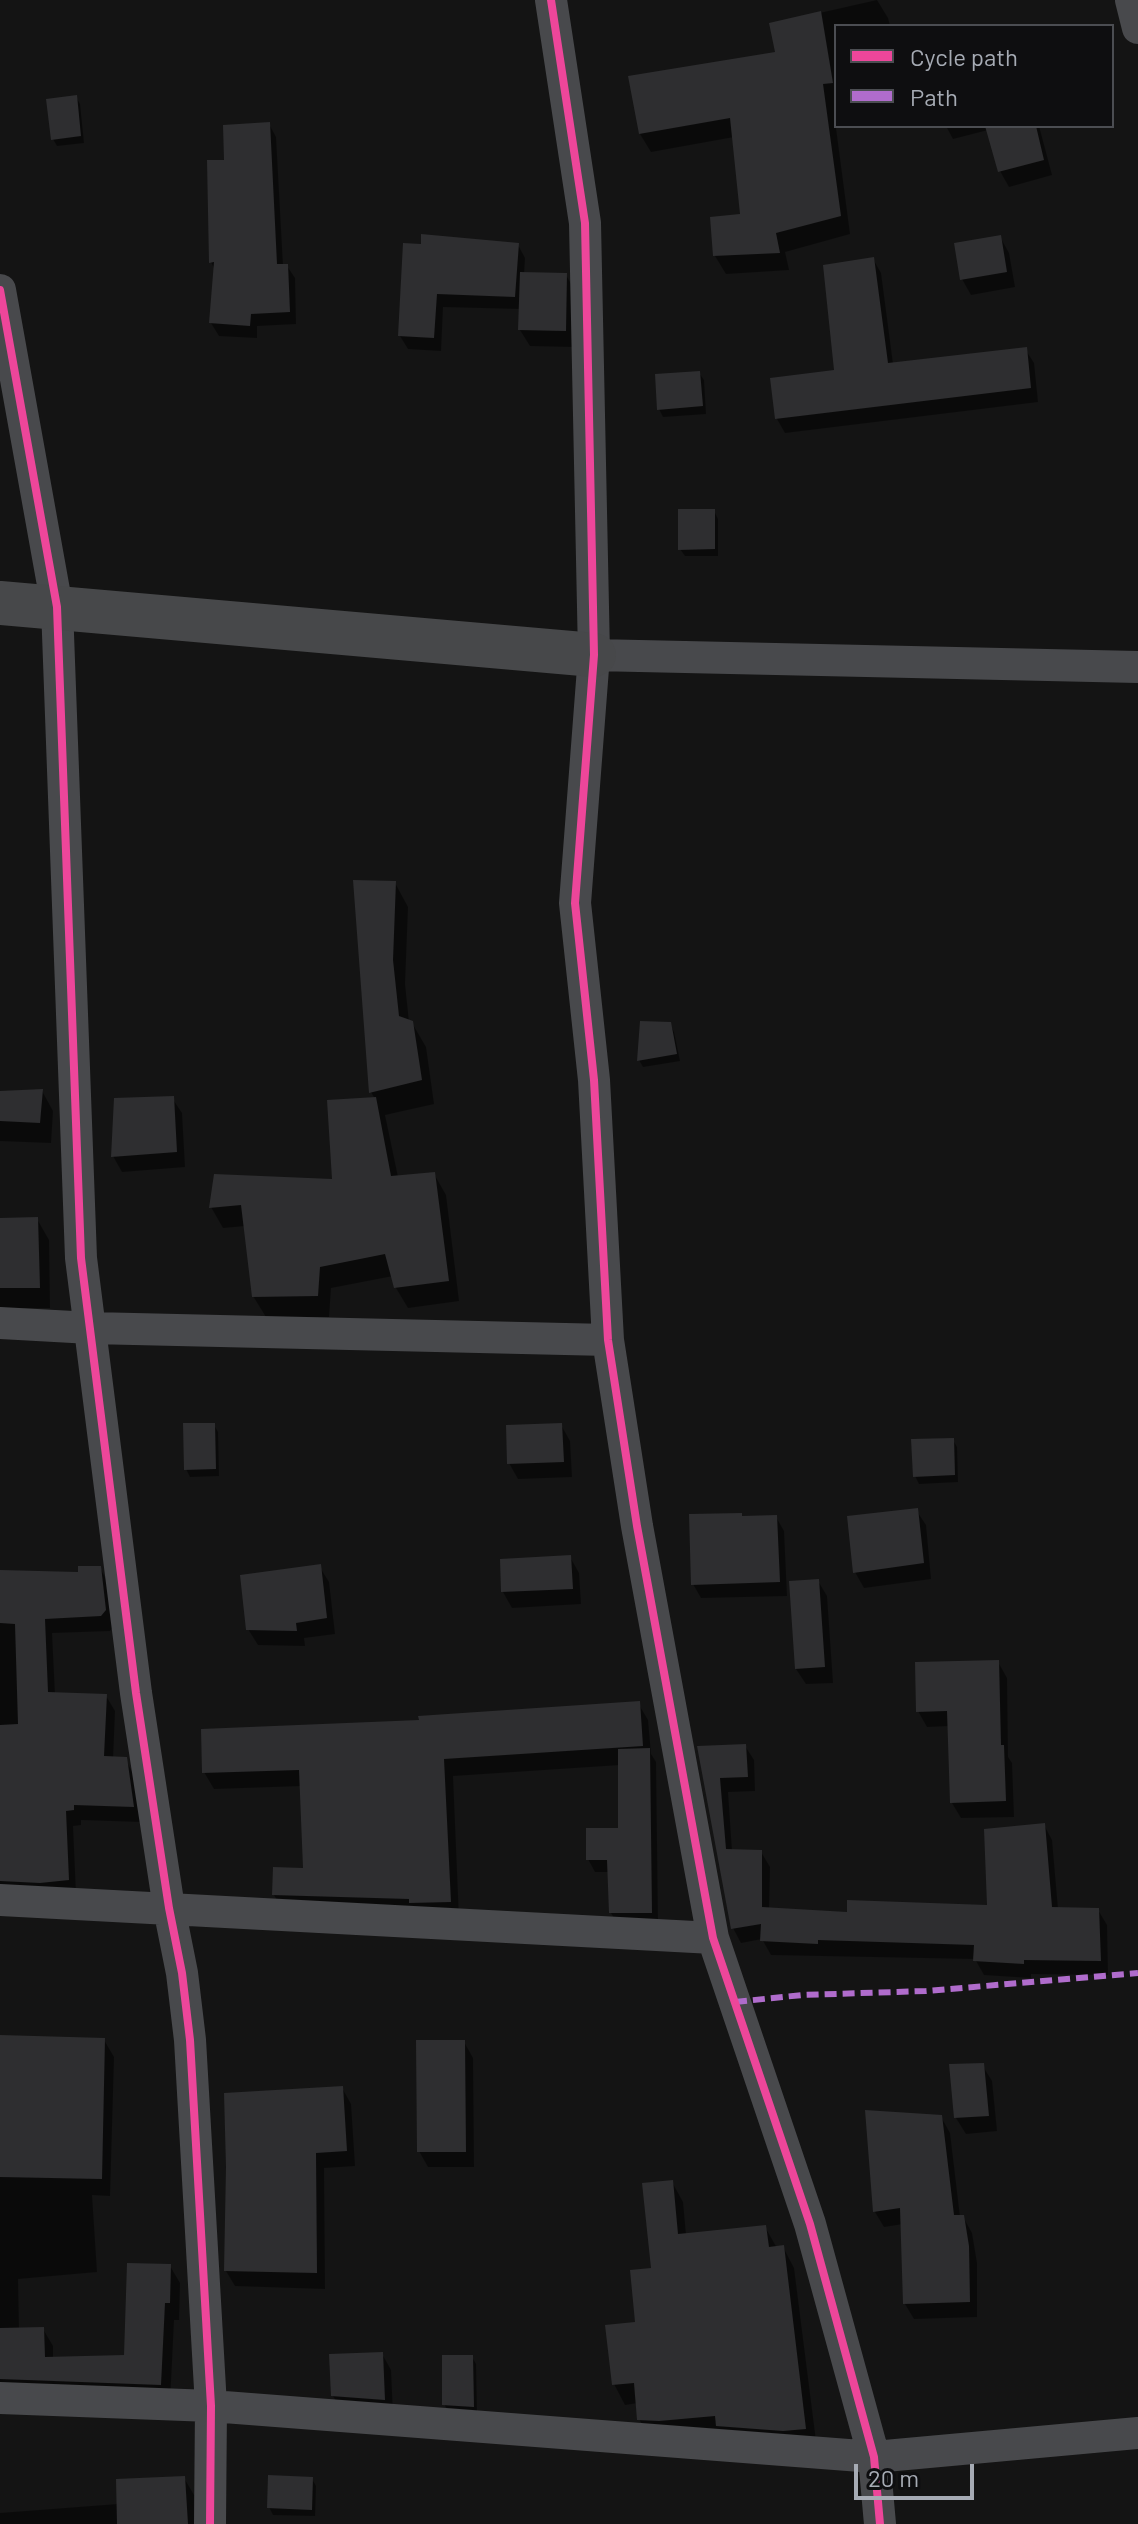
<!DOCTYPE html>
<html>
<head>
<meta charset="utf-8">
<style>
  body { margin:0 }
  #map { position:relative; width:1138px; height:2524px; overflow:hidden; background:#141414; font-family:Barlow,sans-serif }
  canvas { display:block }
  .legend { position:absolute; left:834px; top:24px; width:280px; height:104px; box-sizing:border-box; background:#0e0e10; border:2px solid #4b4d52; margin:0; padding:10px 14px; list-style:none; font-size:24px; color:#a6abb4 }
  .legend li { display:flex; align-items:center; gap:16px; height:40px }
  .legend b { width:40px; border:2px solid #4b4d52 }
  .scale { position:absolute; left:854px; top:2464px; width:120px; height:36px; box-sizing:border-box; border:4px solid #a6abb4; border-top:0; padding-left:10px; font-size:24px; line-height:28px; white-space:nowrap; color:#a6abb4; -webkit-text-stroke:6px #0e0e10; paint-order:stroke }
</style>
</head>
<body>
<div id="map">
<canvas width="1138" height="2524"></canvas>
<ul class="legend">
<li><b style="height:10px;background:#ed469a"></b>Cycle path</li>
<li><b style="height:10px;background:#b06ccc"></b>Path</li>
</ul>
<div class="scale">20 m</div>
</div>
<script>
const ctx = document.querySelector('canvas').getContext('2d');
ctx.lineJoin = 'round';
function fill(path, color) { ctx.fillStyle = color; ctx.fill(path, 'evenodd'); }
function strokePath(path, color, width, dash) { ctx.strokeStyle = color; ctx.lineWidth = width; ctx.lineCap = dash ? 'butt' : 'round'; ctx.setLineDash(dash || []); ctx.stroke(path); }
fill(new Path2D(`
  M877,0L888,18L890,26H836V112L834,113L850,234L785,252L789,270L726,274L715,256L742,216L734,137L651,152L640,134L777,54L771,24Z
  M76,97L80,104L84,143L57,146L53,139Z
  M269,124L276,137L283,266H287L295,278L296,324L257,326V338L219,336L211,323L215,270L211,262Z
  M946,126H1039L1052,175L1009,187L1000,171L988,130L953,139Z
  M1000,237L1009,253L1015,287L971,295L962,279Z
  M518,245L525,258L524,274L566,275L575,291L574,347L530,346L520,330L521,309L443,307L441,351L408,349L400,336L405,246Z
  M873,259L881,273L893,364L1025,349L1034,363L1038,402L785,433L777,419L772,380L836,372Z
  M699,373L704,380L706,414L663,417L659,409Z
  M714,511L718,519V556H685L680,549Z
  M395,883L408,907L405,984L409,1022L412,1023L426,1047L434,1104L385,1115L398,1177L434,1174L446,1195L459,1301L408,1308L396,1288L393,1276L331,1288L329,1317H266L253,1296L245,1226L223,1228L211,1207L335,1181L375,1099L371,1092Z
  M670,1024L674,1032L680,1061L643,1067L639,1060Z
  M42,1091L53,1111L51,1143L0,1141V1093Z
  M172,1098L182,1113L185,1167L122,1172L113,1156Z
  M37,1219L49,1240L50,1308H0V1220Z
  M214,1425L218,1432L219,1476L190,1477L186,1469Z
  M561,1425L570,1441L572,1477L518,1479L509,1463Z
  M953,1440L957,1447L958,1482L919,1484L915,1476Z
  M916,1510L926,1525L931,1579L864,1588L855,1572Z
  M776,1517L784,1531L787,1596L701,1598L693,1584L743,1518Z
  M570,1557L579,1573L581,1604L512,1608L503,1592L502,1561Z
  M319,1566L329,1582L335,1634L304,1638L305,1646L258,1645L248,1629Z
  M100,1568L108,1583L114,1626L110,1631L52,1633L55,1695L106,1696L115,1711L113,1759H125L134,1775L142,1822L81,1820V1825L73,1826L76,1894L0,1900V1572L80,1574Z
  M818,1581L827,1596L833,1683L806,1684L796,1669Z
  M998,1662L1007,1678L1008,1757L1012,1763L1014,1817L961,1818L952,1803L949,1726L927,1727L918,1711Z
  M638,1703L648,1720L651,1754L656,1762L658,1925H618L611,1913L610,1872H595L588,1859L620,1830V1765L453,1776L459,1919L284,1912L274,1895L305,1870L302,1786L214,1789L204,1772L421,1722Z
  M745,1746L754,1760L755,1791L728,1792L732,1851L761,1852L770,1867L769,1910L849,1914L989,1907L1044,1825L1052,1840L1058,1909L1098,1910L1107,1925L1108,1975L1031,1974V1978L984,1975L975,1959L771,1955L762,1939L741,1943L733,1928L699,1748Z
  M0,2037L104,2040L114,2057L110,2196L92,2195L97,2272L18,2279L19,2330L43,2329L53,2346V2359L126,2357L170,2266L180,2283L179,2320H174L170,2402L0,2398Z
  M464,2042L473,2058L474,2167H428L419,2151Z
  M982,2065L992,2081L997,2131L966,2134L956,2118Z
  M342,2088L351,2104L355,2166L324,2168L325,2289L235,2286L226,2271Z
  M941,2117L950,2133L960,2217H963L972,2233L977,2263V2317L914,2319L905,2304L903,2224L884,2227L875,2212Z
  M672,2182L683,2202L686,2235L765,2227L777,2248L783,2247L794,2268L817,2449L651,2440L639,2419L638,2403L625,2405L614,2384L637,2324L653,2270Z
  M382,2354L391,2370L393,2415L342,2411L333,2396Z
  M472,2357L476,2364L477,2414L449,2412L444,2404Z
  M184,2478L194,2495L195,2524H0V2513L118,2504Z
  M312,2479L316,2486L315,2516L273,2515L269,2507Z`), '#0007');
fill(new Path2D(`
  M821,11L833,83L823,84L841,216L776,233L780,253L713,256L710,217L740,214L730,118L639,134L628,76L775,52L769,23Z
  M77,95L81,136L51,140L46,99Z
  M270,122L277,264H288L290,312L251,314L250,326L209,323L214,262L209,263L207,160H224L223,125Z
  M985,126H1036L1044,160L998,172Z
  M421,234L519,243L515,297L437,294L434,338L398,336L403,243L421,244Z
  M1001,235L1007,272L960,280L954,243Z
  M874,257L888,363L1027,347L1031,388L775,419L770,378L834,370L823,265Z
  M520,272L567,273L566,331L518,330Z
  M700,371L703,406L657,410L655,374Z
  M678,509H715V549L678,550Z
  M353,880L396,881L393,960L399,1016L413,1021L422,1080L369,1093Z
  M640,1021L671,1022L677,1054L637,1061Z
  M43,1089L40,1123L0,1121V1091Z
  M174,1096L177,1152L111,1157L114,1098Z
  M376,1097L391,1176L435,1172L449,1281L394,1288L385,1254L320,1267L318,1296L252,1297L241,1205L209,1208L214,1174L332,1179L327,1100Z
  M38,1217L40,1288H0V1218Z
  M183,1423H215L216,1469L184,1470Z
  M562,1423L564,1462L507,1464L506,1425Z
  M954,1438L955,1475L913,1477L911,1439Z
  M918,1508L924,1563L853,1573L847,1516Z
  M742,1513V1516L777,1515L780,1582L691,1585L689,1514Z
  M571,1555L573,1589L501,1592L500,1559Z
  M321,1564L327,1618L296,1623L297,1631L246,1630L240,1575Z
  M78,1566H101L106,1610L101,1616L45,1619L48,1692L107,1694L104,1756L127,1757L134,1807L74,1805V1810L66,1811L69,1880L40,1883L0,1881V1725L18,1724L15,1624L0,1623V1570L78,1572Z
  M819,1579L825,1667L795,1669L789,1581Z
  M999,1660L1001,1745H1004L1006,1801L950,1803L947,1711L916,1712L915,1662Z
  M640,1701L643,1746L444,1759L451,1902L409,1903V1899L272,1895L273,1867L303,1868L299,1770L202,1773L201,1729L419,1720L418,1716Z
  M746,1744L748,1777L720,1778L726,1849L762,1850V1912V1907L847,1912V1900L987,1905L984,1829L1045,1823L1052,1907L1099,1908L1101,1961L1024,1960V1964L973,1961L974,1945L818,1940V1944L760,1941L761,1924L731,1929L697,1746Z
  M650,1748L652,1913H609L607,1860H586V1828H618V1749Z
  M0,2035L105,2038L102,2179L0,2177Z
  M416,2040H465L466,2152H417Z
  M984,2063L989,2116L954,2118L949,2064Z
  M343,2086L347,2151L316,2153L317,2273L224,2271L226,2167L224,2093Z
  M865,2110L942,2115L954,2215H964L969,2246L970,2302L903,2304L900,2208L873,2212Z
  M673,2180L678,2234L766,2225L769,2247L784,2245L806,2429L783,2431L716,2426L715,2416L659,2421L637,2420L634,2383L612,2385L605,2325L635,2322L630,2270L651,2268L642,2183Z
  M127,2263L171,2264L170,2303H165L161,2385L0,2379V2328L44,2327L45,2357L124,2355Z
  M383,2352L385,2400L331,2396L329,2354Z
  M442,2355H473L474,2407L442,2405Z
  M268,2475L313,2477L312,2510L267,2508Z
  M185,2476L188,2524H117L116,2479Z`), '#2e2e30');
strokePath(new Path2D(`
  M551,0L585,223L594,655L575,903L594,1080L608,1340L637,1526L713,1938L810,2224L874,2457L880,2524
  M1131,0L1138,28
  M0,290L57,607L81,1258L136,1693L169,1908L182,1973L190,2040L211,2406L210,2524
  M594,655L1138,667
  M0,1323L91,1328L608,1340
  M0,1900L713,1938
  M0,2398L211,2406L874,2457L1138,2433`), '#48494c', 32);
strokePath(new Path2D(`
  M0,603L594,655`), '#47484a', 44);
strokePath(new Path2D(`
  M735,2002L802,1995L926,1991L1138,1973`), '#b06ccc', 6, [12, 6]);
strokePath(new Path2D(`
  M551,0L585,223L594,655L575,903L594,1080L608,1340L637,1526L713,1938L810,2224L874,2457L880,2524
  M0,290L57,607L81,1258L136,1693L169,1908L182,1973L190,2040L211,2406L210,2524`), '#ed469a', 8);
</script>
</body>
</html>
